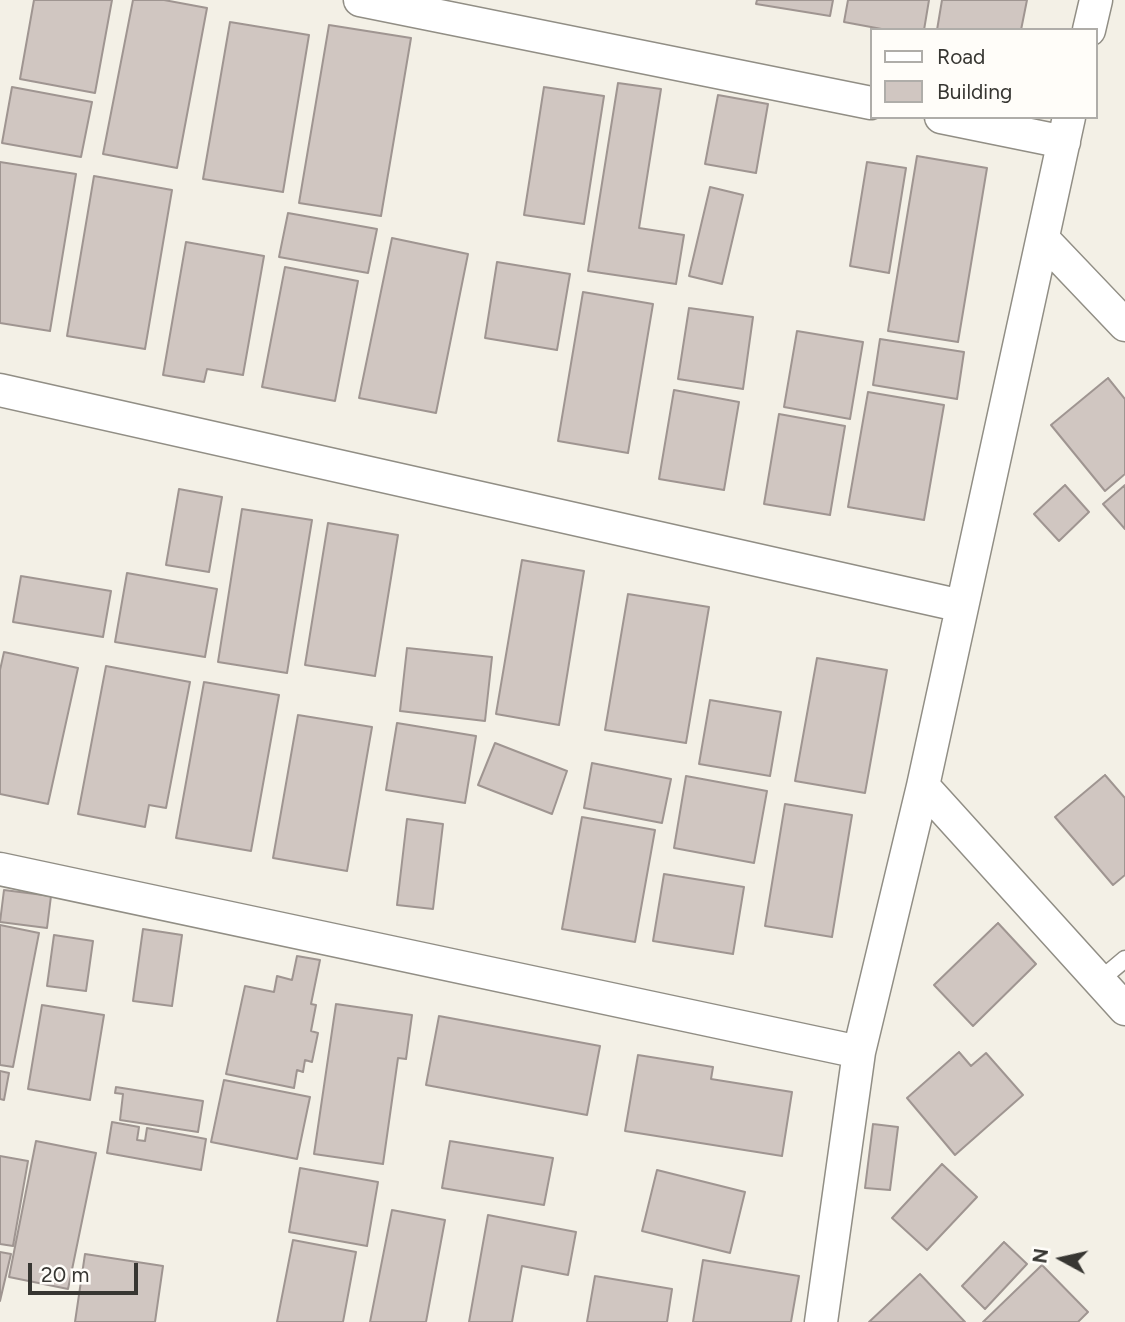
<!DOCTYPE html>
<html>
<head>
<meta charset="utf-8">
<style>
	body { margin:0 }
	#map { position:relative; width:1125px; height:1322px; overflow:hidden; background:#f3f0e6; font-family:Figtree,sans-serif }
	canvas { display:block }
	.legend { position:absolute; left:870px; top:28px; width:228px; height:91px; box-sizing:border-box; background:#fffdf9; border:2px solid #afada9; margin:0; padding:9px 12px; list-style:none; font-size:21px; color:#373632 }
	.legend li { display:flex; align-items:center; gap:14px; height:35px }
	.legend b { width:35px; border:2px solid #afada9 }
	.north { position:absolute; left:1027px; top:1224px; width:70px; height:70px; -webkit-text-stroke:5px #fffdf9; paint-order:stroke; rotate:278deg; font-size:19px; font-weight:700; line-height:28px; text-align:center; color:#373632 }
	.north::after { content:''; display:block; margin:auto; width:24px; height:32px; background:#373632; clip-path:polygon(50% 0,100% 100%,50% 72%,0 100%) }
	.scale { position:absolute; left:28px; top:1263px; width:110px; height:32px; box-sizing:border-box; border:4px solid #373632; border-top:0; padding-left:9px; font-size:21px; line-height:24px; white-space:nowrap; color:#373632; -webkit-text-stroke:5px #fffdf9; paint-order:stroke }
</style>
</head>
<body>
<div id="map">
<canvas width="1125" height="1322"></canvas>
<ul class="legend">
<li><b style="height:9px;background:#fff"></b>Road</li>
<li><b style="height:19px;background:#d0c6c1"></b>Building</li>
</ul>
<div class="north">N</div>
<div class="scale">20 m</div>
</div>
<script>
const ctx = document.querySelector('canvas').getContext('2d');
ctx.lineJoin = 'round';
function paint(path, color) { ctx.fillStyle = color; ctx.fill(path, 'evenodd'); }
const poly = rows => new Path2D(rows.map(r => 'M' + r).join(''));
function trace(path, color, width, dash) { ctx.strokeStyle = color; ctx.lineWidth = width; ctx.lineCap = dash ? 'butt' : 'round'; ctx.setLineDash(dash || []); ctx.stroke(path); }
const building = poly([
	[34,0,112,0,95,93,20,79,34,0],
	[133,0,164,0,207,8,177,168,103,154,133,0],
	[757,0,833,0,830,16,756,4,757,0],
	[848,0,929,0,924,30,887,30,844,22,848,0],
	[942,0,1027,0,1021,30,937,30,942,0],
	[230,22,309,35,283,192,203,179,230,22],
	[329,25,411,38,381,216,299,203,329,25],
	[618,83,661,89,639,228,684,235,676,284,588,271,618,83],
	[12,87,92,102,81,157,2,143,12,87],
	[544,87,604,96,584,224,524,215,544,87],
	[718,95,768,104,756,173,705,164,718,95],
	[917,156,987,168,958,342,888,331,917,156],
	[0,162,76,174,50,331,0,323,0,162],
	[867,162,906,168,889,273,850,266,867,162],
	[94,176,172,190,145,349,67,336,94,176],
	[710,187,743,195,722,284,689,276,710,187],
	[288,213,377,229,368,273,279,257,288,213],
	[392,238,468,254,436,413,359,398,392,238],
	[186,242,264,256,243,375,207,369,204,382,163,375,186,242],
	[497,262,570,274,557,350,485,338,497,262],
	[285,267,358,281,335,401,262,387,285,267],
	[583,292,653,304,628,453,558,441,583,292],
	[689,308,753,317,743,389,678,379,689,308],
	[797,331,863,342,850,419,784,407,797,331],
	[880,339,964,352,957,399,873,385,880,339],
	[1108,378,1125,399,1125,474,1105,491,1051,425,1108,378],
	[674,390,739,402,724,490,659,479,674,390],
	[868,392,944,405,924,520,848,507,868,392],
	[779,414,845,426,830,515,764,504,779,414],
	[1065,485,1089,512,1059,541,1034,514,1065,485],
	[1125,485,1125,529,1103,504,1125,485],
	[179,489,222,497,209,572,166,565,179,489],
	[242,509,312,520,287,673,218,662,242,509],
	[328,523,398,535,375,676,305,665,328,523],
	[522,560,584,571,559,725,496,714,522,560],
	[127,573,217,589,205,657,115,642,127,573],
	[21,576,111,591,103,637,13,622,21,576],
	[628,594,709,607,686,743,605,730,628,594],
	[407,648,492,657,485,721,400,711,407,648],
	[4,652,78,668,48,804,0,794,0,670,4,652],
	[817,658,887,670,865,793,795,781,817,658],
	[106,666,190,682,166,808,149,805,145,827,78,814,106,666],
	[204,682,279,695,251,851,176,838,204,682],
	[710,700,781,712,770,776,699,764,710,700],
	[298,715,372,727,347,871,273,858,298,715],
	[397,723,476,736,465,803,386,790,397,723],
	[495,743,567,771,552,814,478,785,495,743],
	[592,763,671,779,662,823,584,808,592,763],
	[1105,775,1125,798,1125,875,1113,885,1055,817,1105,775],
	[686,776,767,791,754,863,674,848,686,776],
	[785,804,852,815,832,937,765,926,785,804],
	[582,817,655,830,635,942,562,929,582,817],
	[407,819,443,824,433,909,397,905,407,819],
	[664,874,744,887,733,954,653,941,664,874],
	[4,890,51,896,47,928,0,922,4,890],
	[998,923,1036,964,973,1026,934,985,998,923],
	[0,925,39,933,13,1067,0,1065,0,925],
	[143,929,182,935,172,1006,133,1001,143,929],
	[54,935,93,941,86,991,47,986,54,935],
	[297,956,320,960,311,1004,316,1005,311,1031,318,1033,312,1062,305,1060,303,1072,297,1070,294,1088,226,1074,245,986,274,992,277,976,292,980,297,956],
	[336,1004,412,1015,406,1059,398,1058,383,1164,314,1154,336,1004],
	[42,1005,104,1015,90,1100,28,1089,42,1005],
	[439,1016,600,1046,587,1115,426,1085,439,1016],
	[959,1052,971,1066,986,1053,1023,1095,955,1155,907,1098,959,1052],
	[638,1055,713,1067,711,1079,792,1092,782,1156,625,1131,638,1055],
	[0,1071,9,1073,4,1100,0,1099,0,1071],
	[224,1080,310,1097,297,1159,211,1142,224,1080],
	[116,1087,203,1101,198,1132,120,1120,123,1094,115,1093,116,1087],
	[112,1122,139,1127,137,1140,145,1141,147,1128,206,1139,201,1170,107,1153,112,1122],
	[873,1124,898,1127,890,1190,865,1188,873,1124],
	[36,1141,96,1153,68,1289,9,1277,36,1141],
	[450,1141,553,1158,544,1205,442,1188,450,1141],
	[0,1156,28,1161,13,1246,0,1244,0,1156],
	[942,1164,977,1197,927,1250,892,1218,942,1164],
	[300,1168,378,1182,367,1246,289,1232,300,1168],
	[657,1170,745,1192,730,1253,642,1231,657,1170],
	[392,1210,445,1220,426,1322,370,1322,392,1210],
	[488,1215,576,1232,568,1275,522,1266,512,1322,469,1322,488,1215],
	[293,1240,356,1252,343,1322,277,1322,293,1240],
	[1004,1242,1027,1264,985,1309,962,1286,1004,1242],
	[0,1252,11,1254,0,1301,0,1252],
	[85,1254,163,1266,155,1322,75,1322,85,1254],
	[703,1260,799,1276,791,1322,693,1322,703,1260],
	[1042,1265,1088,1312,1078,1322,983,1322,1042,1265],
	[920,1274,965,1322,869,1322,920,1274],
	[595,1276,672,1289,667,1322,587,1322,595,1276]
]);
paint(building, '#d0c6c1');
trace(building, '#9f9591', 2);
const service = poly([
	[1100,980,1125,959]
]);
const minor = poly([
	[360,0,871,103],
	[1089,30,1096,0],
	[941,117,1064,142],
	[1044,240,1125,325],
	[0,390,962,606],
	[923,786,1125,1009],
	[0,869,859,1052],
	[821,1322,859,1052,923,786,1069,117]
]);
trace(service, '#918e85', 19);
trace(minor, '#918e85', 35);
trace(service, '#fff', 16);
trace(minor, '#fff', 32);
</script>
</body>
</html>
